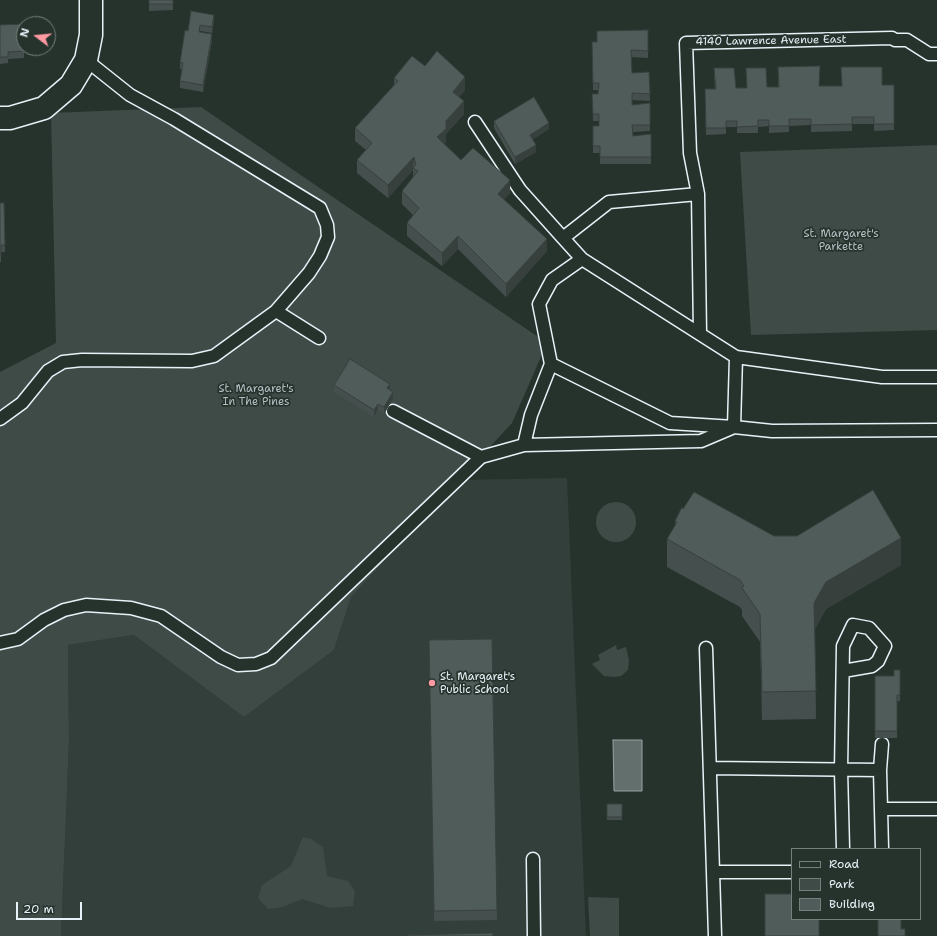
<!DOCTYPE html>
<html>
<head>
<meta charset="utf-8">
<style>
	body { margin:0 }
	#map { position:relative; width:937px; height:936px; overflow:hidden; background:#26332d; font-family:"Shantell Sans",sans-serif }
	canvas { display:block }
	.legend { position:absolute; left:791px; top:848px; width:130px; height:72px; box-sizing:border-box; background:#26332d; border:1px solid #747f7e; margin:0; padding:5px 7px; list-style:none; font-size:12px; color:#e8f1f8 }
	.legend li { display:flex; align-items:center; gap:8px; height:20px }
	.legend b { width:20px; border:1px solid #747f7e }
	.north { position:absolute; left:16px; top:16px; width:40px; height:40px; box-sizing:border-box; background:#26332d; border:1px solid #747f7e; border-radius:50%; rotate:286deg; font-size:11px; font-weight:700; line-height:16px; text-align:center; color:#e8f1f8 }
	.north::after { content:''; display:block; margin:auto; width:14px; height:18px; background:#ff9aa2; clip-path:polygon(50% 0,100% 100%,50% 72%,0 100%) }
	.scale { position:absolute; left:16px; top:902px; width:66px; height:18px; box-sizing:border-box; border:2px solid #e8f1f8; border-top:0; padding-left:5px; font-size:12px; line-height:14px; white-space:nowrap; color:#e8f1f8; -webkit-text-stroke:3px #26332d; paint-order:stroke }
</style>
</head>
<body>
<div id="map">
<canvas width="937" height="936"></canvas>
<ul class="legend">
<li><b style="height:5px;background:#26332d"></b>Road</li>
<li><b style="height:11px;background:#3e4b47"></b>Park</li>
<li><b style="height:11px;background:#505c59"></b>Building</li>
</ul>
<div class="north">N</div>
<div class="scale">20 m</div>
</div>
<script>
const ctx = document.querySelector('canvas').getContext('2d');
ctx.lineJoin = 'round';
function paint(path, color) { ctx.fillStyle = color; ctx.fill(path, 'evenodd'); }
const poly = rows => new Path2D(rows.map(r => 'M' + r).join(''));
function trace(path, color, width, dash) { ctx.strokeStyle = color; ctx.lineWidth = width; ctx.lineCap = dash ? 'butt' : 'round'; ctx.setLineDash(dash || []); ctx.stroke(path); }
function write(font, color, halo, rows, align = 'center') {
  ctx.font = font + ' "Shantell Sans",sans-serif'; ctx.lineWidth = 3.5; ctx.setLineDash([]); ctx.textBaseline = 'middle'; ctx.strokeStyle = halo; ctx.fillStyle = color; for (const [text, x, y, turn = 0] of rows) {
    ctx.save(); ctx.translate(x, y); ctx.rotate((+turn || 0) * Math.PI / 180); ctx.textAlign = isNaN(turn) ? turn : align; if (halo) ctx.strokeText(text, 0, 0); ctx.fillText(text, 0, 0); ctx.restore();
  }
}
paint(poly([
	[567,478,586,936,61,936,69,742,68,645,134,635,244,717,334,650,351,597,460,480]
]), '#333f3a');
paint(poly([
	[201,107,547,343,512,423,351,597,334,650,244,717,134,635,68,645,69,742,61,936,0,936,0,372,56,343,51,113],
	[937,145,937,330,751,335,740,152],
	'596 522a20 20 0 1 1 40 0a20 20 0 1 1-40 0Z',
	[616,645,617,650,626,647,629,660,628,670,621,676,614,677,604,676,592,664,600,660,598,655],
	[303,837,311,839,323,847,327,876,348,881,355,891,353,906,331,908,302,899,283,907,268,909,258,898,262,885,291,866],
	[588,897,619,898,619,936,590,936]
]), '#3e4b47');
const water = poly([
	[613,740,642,740,642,791,614,791,613,740]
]);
paint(water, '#636f6d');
trace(water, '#98a3a5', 1);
const lane = poly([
	[86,60,130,95,174,119,320,208,327,225,328,237,320,256,309,273,276,311,319,338],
	[475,122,520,190,563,238,609,202,698,194],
	[563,238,582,259],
	[700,334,698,194,690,153,686,43,892,38,895,40,907,40,929,54,937,54],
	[551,364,670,423,734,427,736,357],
	[393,411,481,457,524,445,701,441,734,427,772,431,937,430],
	[0,419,22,403,48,371,63,362,82,360,192,361,214,356,276,311],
	[524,445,531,415,551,364,539,304,552,280,582,259,736,357,882,377,937,377],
	[0,643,18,639,44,620,64,610,86,605,131,608,161,616,221,657,238,665,256,664,271,658,481,457],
	[706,648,715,936],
	[843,671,872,666,878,661,885,646,869,628,853,625,843,646,841,770,843,849],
	[710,768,880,770,882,849],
	[880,770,882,744],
	[881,809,937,809],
	[533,859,534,936],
	[713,872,792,872]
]);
const street = poly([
	[0,118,10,118,44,108,71,85,86,60,91,35,91,0]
]);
trace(lane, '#e8f1f8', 15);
trace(street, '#e8f1f8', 25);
trace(lane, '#26332d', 12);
trace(street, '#26332d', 22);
paint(poly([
	[149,0,186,0,173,0,173,10,149,11],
	[191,11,214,22,212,33,200,31,200,32,212,41,203,92,180,88,180,81,182,69,180,69,180,62,188,31],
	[0,25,24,51,24,58,8,59,8,63,0,64],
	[648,30,648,58,631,57,632,73,649,72,650,101,632,100,632,105,650,103,650,131,633,132,633,136,651,134,651,164,600,164,600,153,593,153,593,126,599,126,599,121,593,121,592,94,598,94,598,90,593,90,592,49,597,42],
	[425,66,465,90,459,97,464,114,446,134,446,142,444,144,461,160,510,193,504,200,547,251,506,297,458,249,442,266,407,236,407,223,413,215,402,204,402,191,413,177,413,170,388,198,357,173,357,160,366,150,355,141,355,128,394,85,394,78],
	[778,67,819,86,842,86,841,67,882,85,894,85,894,130,874,131,874,124,852,124,852,131,811,132,811,125,789,126,789,132,769,133,769,126,758,127,758,133,737,133,737,127,726,127,726,134,706,135,705,89,715,89,714,75,714,68,736,88,747,88,746,68,767,87,778,87],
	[494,121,549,129,532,140,536,152,515,164,494,128],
	[0,203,4,203,5,252,1,252,1,262,0,262],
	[334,385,390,390,393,399,384,414,378,410,374,417,334,392],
	[683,509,774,536,901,565,826,609,815,629,816,719,762,720,760,642,742,616,742,610,740,607,667,567,667,539,675,526,675,521],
	[492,639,497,920,434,921,429,640],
	[900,670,900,701,897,701,897,738,875,738,875,676,894,676],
	[607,804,622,804,622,820,607,820],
	[765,894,819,936,765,936]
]), '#454f4d');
paint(poly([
	[214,15,214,22,212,33,212,27],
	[212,34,212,41,203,92,203,85],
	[465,77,465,90,453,105,453,92],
	[464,101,464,114,446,134,446,121],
	[549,123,549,129,530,141,530,135],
	[446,129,446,142,437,150,437,137],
	[536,145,536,152,515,164,515,157],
	[414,157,413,170,388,198,388,185],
	[510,180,510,193,498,207,498,194],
	[458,236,458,249,442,266,442,253],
	[547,239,547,251,506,297,506,284],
	[390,384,390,391,387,388],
	[393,392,393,399,384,414,384,407],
	[378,404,378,410,374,417,374,410],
	[901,538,901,565,826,609,814,630,814,603,826,582]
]), '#38403e');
const building = poly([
	[149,0,173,0,173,4,149,4,149,0],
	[191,11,214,15,212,27,200,25,199,32,212,34,203,85,180,81,183,63,180,62,185,30,188,31,191,11],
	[23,24,24,51,8,52,8,57,0,57,0,25,23,24],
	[648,30,648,51,631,50,632,73,649,72,650,94,632,93,632,105,650,103,650,125,632,125,633,136,651,134,651,157,600,157,600,146,593,146,593,126,599,126,599,114,593,114,592,94,598,94,599,83,593,83,592,42,597,42,597,31,648,30],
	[437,51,465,77,453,92,464,101,446,121,446,129,437,137,461,160,473,148,510,180,498,194,547,239,506,284,458,236,442,253,407,223,419,208,402,191,418,171,413,168,416,165,414,157,388,185,357,160,372,143,355,128,398,81,394,78,412,56,425,66,437,51],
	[820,66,819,86,842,86,841,67,882,67,882,85,894,85,894,124,874,124,874,117,852,117,852,124,811,125,811,119,789,119,789,126,769,126,769,120,758,120,758,126,737,127,737,121,726,121,726,128,706,128,705,89,716,89,714,68,734,68,736,88,747,88,746,68,766,68,767,87,779,87,778,67,820,66],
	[534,97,549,123,530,135,536,145,515,157,494,121,534,97],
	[0,203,4,203,5,245,1,245,1,255,0,255,0,203],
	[350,359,390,384,387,388,393,392,384,407,378,404,374,410,334,385,350,359],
	[873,490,901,538,826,582,814,603,816,691,762,692,760,614,742,588,744,586,740,580,667,539,677,522,675,521,682,507,683,509,694,492,774,536,797,536,873,490],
	[492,639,497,910,434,911,429,640,492,639],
	[894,670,900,670,900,695,897,695,897,731,875,731,875,676,894,676,894,670],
	[607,804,622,804,622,817,607,817,607,804],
	[765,894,792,894,792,919,819,919,819,936,765,936,765,894],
	[878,919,901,919,901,929,905,929,905,936,878,936,878,919],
	[493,933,493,936,408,936,408,935,493,933]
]);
paint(building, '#505c59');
trace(building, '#38403e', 1);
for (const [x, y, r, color] of [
	[432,683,4,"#ff9aa2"]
]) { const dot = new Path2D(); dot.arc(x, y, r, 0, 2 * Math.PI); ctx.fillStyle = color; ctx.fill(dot); trace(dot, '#26332d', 1.5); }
write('11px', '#e8f1f8', '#26332d', [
	["4140 Lawrence Avenue East",771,41,-1]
]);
write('11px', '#b5bfc3', '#26332d', [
	["St. Margaret's",841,234],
	["Parkette",841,247],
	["St. Margaret's",256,389],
	["In The Pines",256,402]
]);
write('11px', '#e8f1f8', '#26332d', [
	["St. Margaret's",440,677],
	["Public School",440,690]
], 'left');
</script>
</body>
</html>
